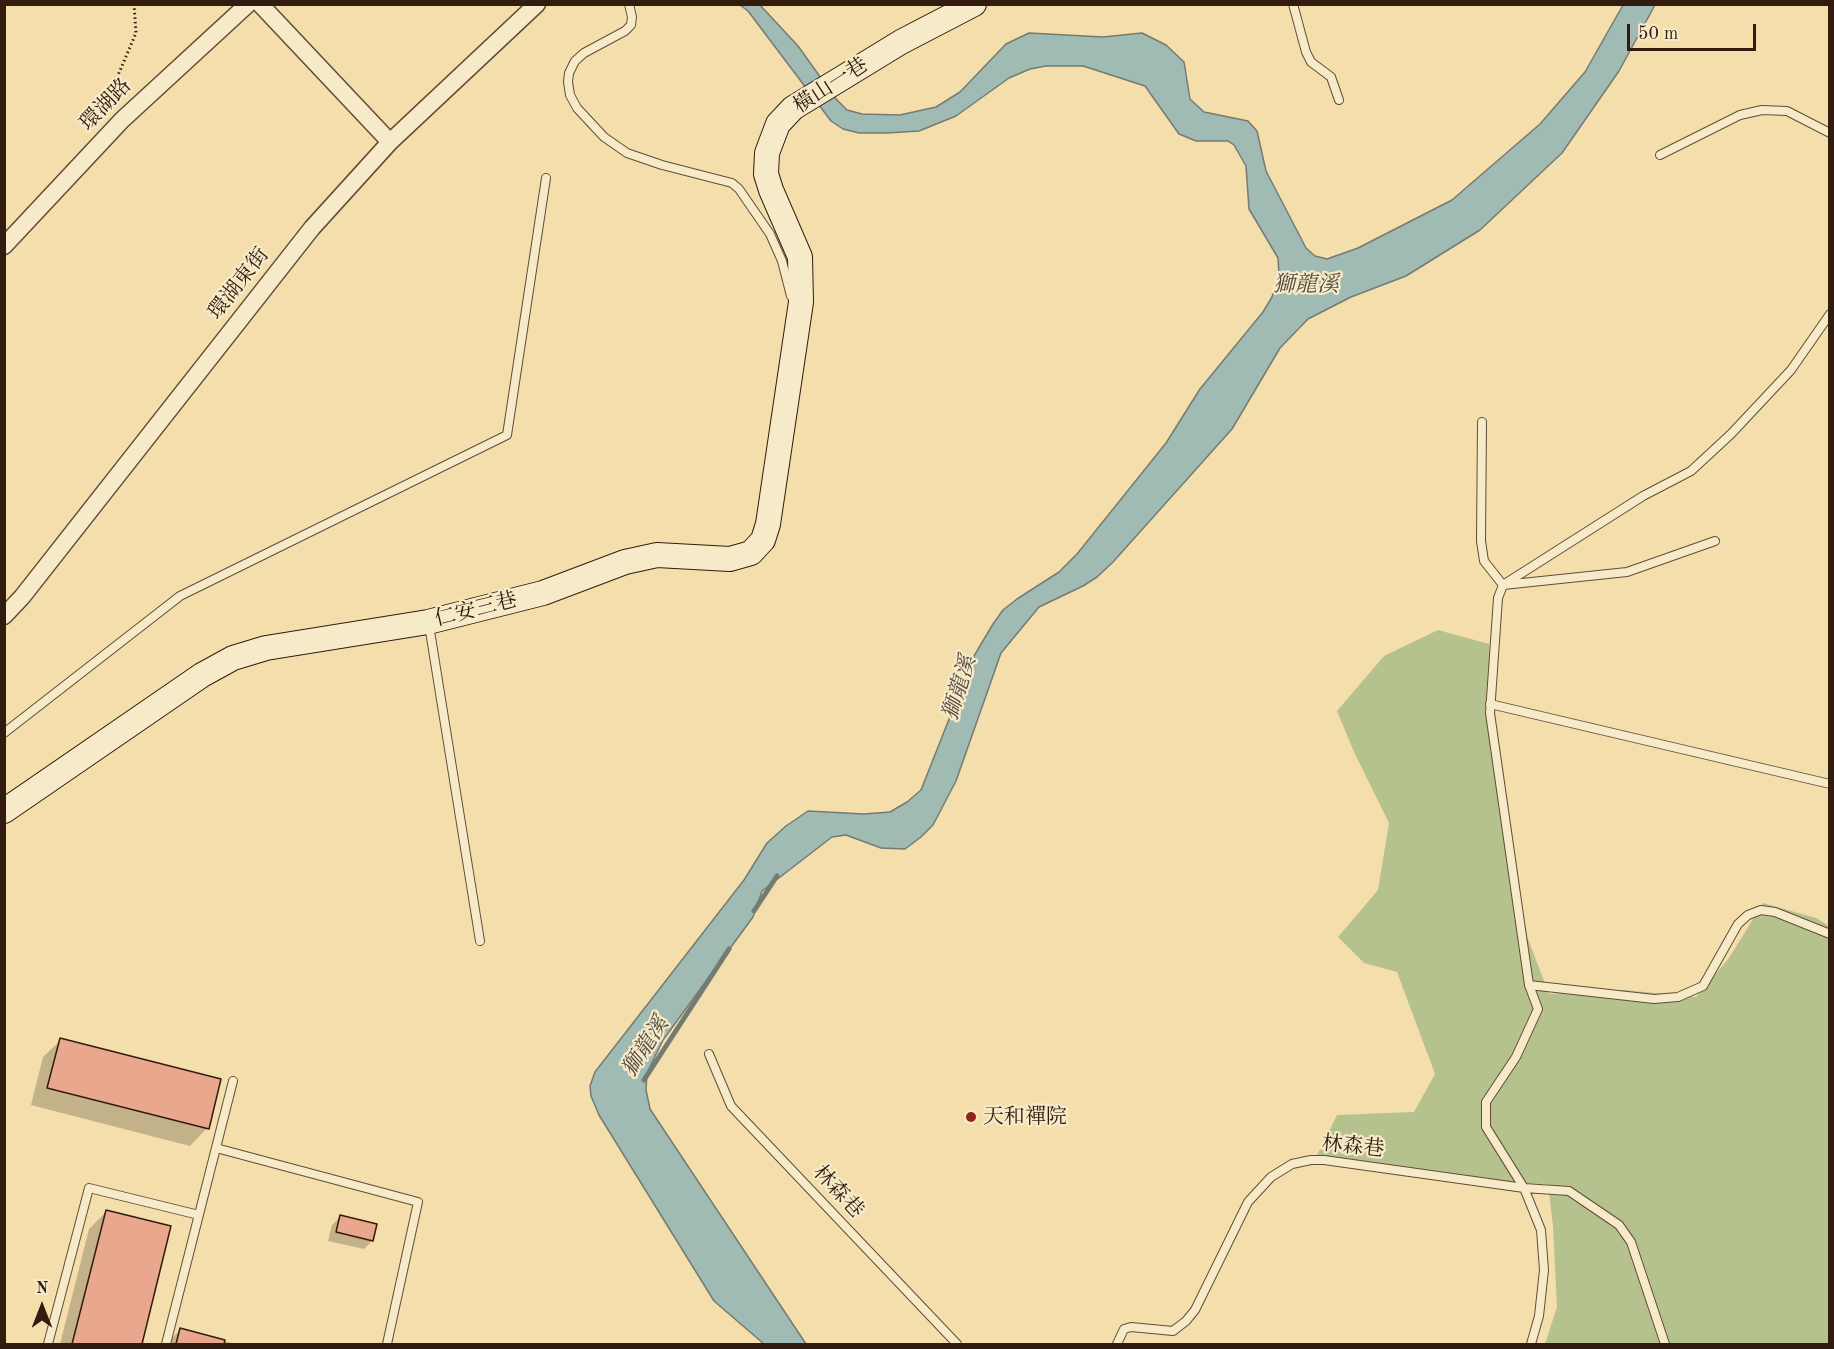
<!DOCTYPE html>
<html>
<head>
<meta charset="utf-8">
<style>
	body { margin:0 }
	#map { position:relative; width:1834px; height:1349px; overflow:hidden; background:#f3deac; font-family:"Old Standard TT",serif }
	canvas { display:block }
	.frame { position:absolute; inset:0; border:6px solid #321c0f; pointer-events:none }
	.north { position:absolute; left:12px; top:1277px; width:60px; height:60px; -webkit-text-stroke:4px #f7eac9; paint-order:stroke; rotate:0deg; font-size:16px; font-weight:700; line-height:24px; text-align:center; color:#321c0f }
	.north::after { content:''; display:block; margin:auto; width:21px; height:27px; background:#321c0f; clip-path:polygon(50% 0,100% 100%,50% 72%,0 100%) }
	.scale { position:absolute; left:1627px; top:24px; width:129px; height:27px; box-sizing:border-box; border:3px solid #321c0f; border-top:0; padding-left:8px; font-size:18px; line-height:21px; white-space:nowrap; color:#321c0f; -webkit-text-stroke:4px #f7eac9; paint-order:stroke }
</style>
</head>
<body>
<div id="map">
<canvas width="1834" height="1349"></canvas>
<div class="frame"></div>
<div class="north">N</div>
<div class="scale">50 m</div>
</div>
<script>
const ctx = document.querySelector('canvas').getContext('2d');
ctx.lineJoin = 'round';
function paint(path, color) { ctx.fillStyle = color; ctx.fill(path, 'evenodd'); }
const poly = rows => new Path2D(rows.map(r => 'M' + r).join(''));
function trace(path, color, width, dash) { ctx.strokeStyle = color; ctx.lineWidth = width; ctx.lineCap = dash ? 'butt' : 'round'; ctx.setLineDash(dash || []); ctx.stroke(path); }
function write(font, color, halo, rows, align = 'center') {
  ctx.font = font + ' "Old Standard TT","Noto Serif TC",serif'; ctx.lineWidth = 4.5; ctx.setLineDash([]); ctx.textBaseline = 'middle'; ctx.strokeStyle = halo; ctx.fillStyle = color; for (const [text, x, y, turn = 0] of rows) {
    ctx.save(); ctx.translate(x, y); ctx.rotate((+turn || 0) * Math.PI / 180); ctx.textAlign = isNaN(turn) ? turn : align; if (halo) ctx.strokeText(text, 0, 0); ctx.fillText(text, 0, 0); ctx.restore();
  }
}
paint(poly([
	[1438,630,1489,644,1496,771,1512,897,1549,994,1624,990,1696,997,1729,958,1763,903,1816,918,1829,926,1829,1344,1545,1344,1557,1307,1553,1226,1548,1184,1470,1182,1398,1175,1360,1167,1313,1163,1337,1115,1414,1112,1435,1074,1397,972,1364,963,1338,937,1378,890,1389,823,1354,752,1337,711,1384,656]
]), '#b6c28d');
const water = poly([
	[740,5,760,5,798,46,836,99,847,110,862,114,900,115,936,107,960,92,1006,44,1029,33,1103,37,1142,33,1166,45,1184,62,1190,99,1204,112,1248,121,1257,131,1266,171,1306,248,1315,256,1327,259,1358,248,1452,200,1540,124,1585,72,1623,5,1655,5,1619,71,1562,153,1480,230,1406,276,1351,297,1308,319,1280,348,1232,429,1113,562,1097,577,1083,586,1039,607,1001,653,956,781,933,825,921,837,905,849,881,848,846,835,832,837,762,891,753,917,663,1040,647,1073,646,1090,650,1109,806,1344,764,1344,714,1301,599,1115,591,1096,590,1086,595,1072,744,880,767,843,786,826,808,811,864,814,890,812,907,802,921,790,974,656,993,624,1003,610,1017,599,1059,572,1077,554,1166,443,1200,389,1263,312,1272,297,1279,275,1278,258,1249,209,1246,166,1234,145,1228,141,1196,141,1179,134,1145,86,1083,66,1046,66,1030,69,1009,78,956,116,919,131,887,133,859,133,843,129,831,121,748,11,740,5]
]);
paint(water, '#a0bab4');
trace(water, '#747b72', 1.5);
paint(poly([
	[61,1040,207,1128,190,1146,31,1105,43,1057],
	[106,1212,169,1227,140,1344,60,1344,89,1229],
	[340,1217,372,1241,364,1249,328,1241,332,1225],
	[180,1330,236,1344,166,1344]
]), '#0003');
trace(poly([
	[754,911,777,876],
	[644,1080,729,949]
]), '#747b72', 5);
const building = poly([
	[60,1038,221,1079,209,1129,47,1088,60,1038],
	[106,1210,171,1226,142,1344,72,1344,106,1210],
	[340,1215,377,1224,373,1241,336,1232,340,1215],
	[180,1328,225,1340,224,1344,176,1344,180,1328]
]);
paint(building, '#e9a78d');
trace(building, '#321c0f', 1.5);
const lane = poly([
	[629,4,632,17,631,25,625,31,584,53,575,61,569,73,568,82,570,95,577,108,604,137,627,153,662,165,732,183,739,189,770,234,782,261,791,296],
	[1293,4,1306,52,1311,62,1331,77,1339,100],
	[1660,155,1740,115,1762,110,1787,111,1830,133],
	[1482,422,1481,541,1484,561,1503,585,1627,572,1715,541],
	[429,625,480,941],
	[1490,704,1830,784],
	[4,733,180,596,507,435,546,178],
	[1529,985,1654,999,1678,997,1703,986,1738,924,1748,915,1761,910,1775,912,1830,934],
	[709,1054,731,1106,957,1344],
	[216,1148,418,1202,387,1344],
	[48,1344,89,1188,199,1215],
	[166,1344,233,1081],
	[1117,1344,1124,1329,1131,1327,1173,1331,1186,1321,1195,1310,1248,1202,1271,1177,1292,1164,1311,1160,1324,1160,1524,1188,1541,1230,1544,1270,1539,1316,1531,1344],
	[1665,1344,1631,1242,1619,1225,1569,1191,1524,1188,1486,1127,1486,1102,1516,1057,1538,1009,1529,985,1490,713,1498,598,1503,585,1643,496,1691,471,1731,434,1791,370,1830,314]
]);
const street = poly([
	[260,4,390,142],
	[4,246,122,120,248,4],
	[4,616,22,597,312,228,390,142,537,4]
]);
const secondary = poly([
	[4,811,202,675,233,658,266,648,428,622,543,593,625,562,657,555,730,559,751,553,763,540,768,524,801,302,800,257,771,190,766,174,767,153,778,124,793,108,901,42,974,4]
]);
trace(lane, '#624c36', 10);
trace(street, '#624c36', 19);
trace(secondary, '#321c0f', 26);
trace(poly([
	[119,100,116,80,136,33,134,4]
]), '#321c0f', 3, [1.5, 3]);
trace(lane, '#f7eac9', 8);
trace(street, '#f7eac9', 16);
trace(secondary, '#f7eac9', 24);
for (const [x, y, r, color] of [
	[971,1117,6,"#8f2418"]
]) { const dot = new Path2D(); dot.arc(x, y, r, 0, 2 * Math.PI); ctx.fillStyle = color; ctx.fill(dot); trace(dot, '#f7eac9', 2); }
write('21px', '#321c0f', '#f7eac9', [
	["橫山一巷",831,86,-33],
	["環湖路",106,105,-46],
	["環湖東街",239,284,-52],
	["仁安三巷",476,610,-14],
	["林森巷",1353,1147,6],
	["林森巷",838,1192,47]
]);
write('21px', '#321c0f', '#f7eac9', [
	["天和禪院",983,1117]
], 'left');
write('italic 22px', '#534b41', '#f7eac9', [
	["獅龍溪",1306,285],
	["獅龍溪",960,688,-73],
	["獅龍溪",646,1047,-57]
]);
</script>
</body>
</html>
